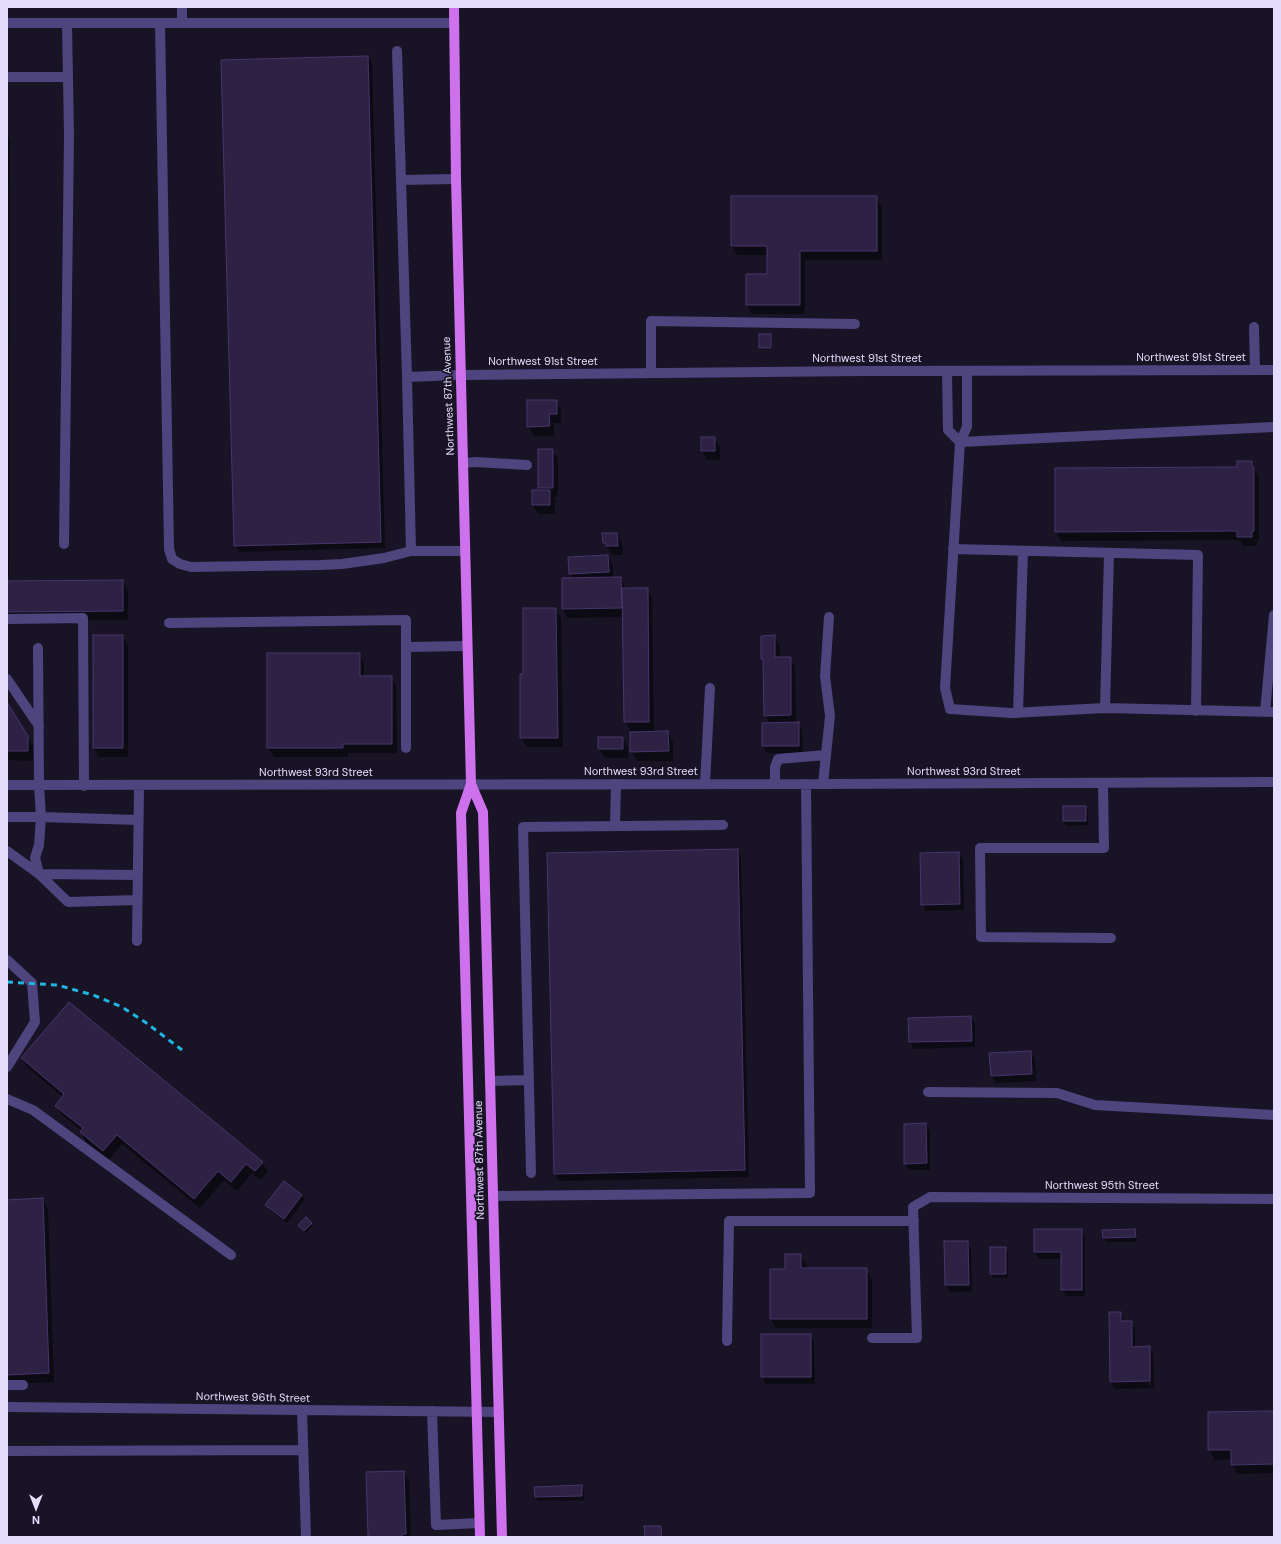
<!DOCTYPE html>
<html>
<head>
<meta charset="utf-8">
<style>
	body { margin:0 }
	#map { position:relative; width:1281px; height:1544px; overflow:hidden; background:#181325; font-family:"DM Sans",sans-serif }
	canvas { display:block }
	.frame { position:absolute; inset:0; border:8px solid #e3dcfa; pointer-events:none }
	.north { position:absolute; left:16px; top:1488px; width:40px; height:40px; -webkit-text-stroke:3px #181325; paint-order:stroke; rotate:180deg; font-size:11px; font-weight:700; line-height:16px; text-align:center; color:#e3dcfa }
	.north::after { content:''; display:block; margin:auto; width:14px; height:18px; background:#e3dcfa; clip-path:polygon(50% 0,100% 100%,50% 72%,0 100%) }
</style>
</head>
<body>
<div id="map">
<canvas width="1281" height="1544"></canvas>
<div class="frame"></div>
<div class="north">N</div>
</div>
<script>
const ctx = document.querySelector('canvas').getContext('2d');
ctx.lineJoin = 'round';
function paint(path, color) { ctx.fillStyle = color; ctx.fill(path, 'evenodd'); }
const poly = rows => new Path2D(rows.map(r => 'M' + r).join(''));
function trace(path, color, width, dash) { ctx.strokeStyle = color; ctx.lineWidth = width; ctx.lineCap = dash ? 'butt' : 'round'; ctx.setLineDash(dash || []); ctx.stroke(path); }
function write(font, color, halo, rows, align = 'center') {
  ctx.font = font + ' "DM Sans",sans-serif'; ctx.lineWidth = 3.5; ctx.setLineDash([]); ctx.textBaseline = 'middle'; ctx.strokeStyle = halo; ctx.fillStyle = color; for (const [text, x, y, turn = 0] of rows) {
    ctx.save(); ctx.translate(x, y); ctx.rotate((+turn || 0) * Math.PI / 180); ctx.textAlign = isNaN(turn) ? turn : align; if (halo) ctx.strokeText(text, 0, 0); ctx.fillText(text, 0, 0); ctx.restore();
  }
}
paint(poly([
	[368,57,372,64,385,548,239,552,235,545],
	[7,135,10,140,9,578,7,578],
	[876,197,882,207,882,260,805,260,805,314,752,314,747,305,768,275,768,255,737,255,732,246],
	[770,335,772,349,761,350,760,348],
	[556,401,561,410,561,423,554,423,554,436,534,436,528,426],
	[714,438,720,447,720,460,707,460,702,451],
	[539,450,552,450,558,459,558,497,553,497,555,500,555,514,538,514,533,505,540,491,539,488],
	[1251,462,1259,477,1259,540,1257,540,1257,546,1243,546,1240,540,1061,541,1056,532,1238,468],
	[617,534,622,543,623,555,612,555,604,543],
	[608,556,613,566,613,578,621,578,626,589,647,589,652,598,654,732,668,732,673,742,673,761,637,761,631,751,631,731,625,722,624,617,568,618,563,609,573,579,570,574],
	[122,581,128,590,128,620,7,621,7,582],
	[556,609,561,618,563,747,527,747,521,738,524,675],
	[122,636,128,645,128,757,99,757,94,748],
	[774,636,780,646,780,658,790,658,795,667,796,723,798,723,802,730,803,753,767,753,763,746,763,724,770,724,765,715,765,662,762,658],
	[359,654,364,663,364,677,391,677,396,686,397,753,348,753,348,757,274,757,268,748],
	[7,704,33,746,33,761,9,760,7,758],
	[599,738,622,738,628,747,628,758,605,758,599,749],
	[1064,807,1086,807,1088,811,1088,825,1066,826,1064,821],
	[737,850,741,856,749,1177,559,1181,555,1174],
	[959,853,963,860,964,910,926,911,922,904],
	[971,1017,975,1024,975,1047,914,1049,910,1042],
	[1031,1052,1035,1059,1036,1081,996,1083,992,1076,990,1054],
	[22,1059,262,1162,268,1172,260,1180,252,1173,237,1191,224,1180,200,1208,122,1144,109,1160,86,1142,81,1132,82,1131,62,1115,56,1106,63,1097,28,1068],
	[926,1124,930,1131,930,1170,909,1170,905,1163],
	[284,1182,302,1196,304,1200,287,1223,269,1209,267,1205],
	[43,1199,48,1209,54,1382,7,1384,7,1201],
	[306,1219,312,1226,306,1233,299,1225],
	[1081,1230,1085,1237,1085,1296,1066,1296,1062,1289,1062,1259,1039,1259,1035,1252],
	[1135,1230,1137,1235,1137,1242,1106,1242,1104,1238],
	[967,1242,971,1249,972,1291,950,1292,946,1285],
	[1006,1248,1008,1252,1008,1278,993,1278,991,1273],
	[800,1255,806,1264,806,1269,866,1269,872,1279,872,1328,776,1328,771,1319,786,1270],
	[1121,1313,1125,1322,1131,1322,1135,1329,1135,1348,1149,1347,1153,1354,1154,1388,1115,1389,1111,1382],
	[1149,1353,1151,1353,1151,1386,1149,1386],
	[762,1335,810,1335,814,1342,815,1384,766,1384,762,1377],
	[1274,1412,1274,1473,1237,1474,1232,1464,1232,1459,1215,1460,1209,1450,1209,1413],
	[403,1472,409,1481,411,1537,370,1537,369,1535],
	[581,1486,584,1491,584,1500,538,1501,535,1497,535,1488],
	[661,1527,663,1531,663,1537,646,1537]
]), '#0007');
const building = poly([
	[368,56,381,542,234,546,221,60,368,56],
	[731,196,877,196,877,251,800,251,800,305,746,305,746,274,767,274,767,246,731,246,731,196],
	[759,334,771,334,771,348,759,348,759,334],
	[527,400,557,400,557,414,549,414,550,426,527,427,527,400],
	[701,437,715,437,715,451,701,451,701,437],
	[538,449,553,449,553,488,538,488,538,449],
	[1237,461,1252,461,1252,467,1254,467,1254,531,1252,531,1252,537,1237,537,1237,531,1055,532,1055,468,1237,467,1237,461],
	[532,490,550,490,550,505,532,505,532,490],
	[602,533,617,533,618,546,606,546,606,543,603,543,602,533],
	[608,555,609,572,569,574,568,557,608,555],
	[621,577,622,608,562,609,562,578,621,577],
	[123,580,123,611,7,612,7,581,123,580],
	[622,588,648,588,649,722,624,722,622,588],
	[523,608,556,608,558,738,520,738,520,674,523,674,523,608],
	[93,635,123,635,123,748,93,748,93,635],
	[775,635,775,657,791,657,791,715,764,716,763,659,761,659,761,636,775,635],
	[267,653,360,653,360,676,392,676,392,744,343,744,343,748,267,748,267,653],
	[7,702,28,736,28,751,7,751,7,702],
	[799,722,799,746,762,746,762,723,799,722],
	[668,731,669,751,630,752,630,732,668,731],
	[598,737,623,737,623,749,598,749,598,737],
	[1063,806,1086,806,1086,821,1063,821,1063,806],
	[738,849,745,1170,554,1174,547,853,738,849],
	[959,852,960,904,921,905,920,853,959,852],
	[69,1002,263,1162,255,1171,246,1164,231,1182,218,1171,194,1199,117,1135,103,1151,80,1132,83,1128,55,1106,64,1094,21,1058,69,1002],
	[971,1016,972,1041,909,1042,908,1018,971,1016],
	[1031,1051,1032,1074,991,1076,989,1053,1031,1051],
	[926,1123,927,1163,904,1164,904,1124,926,1123],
	[284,1181,302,1195,284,1219,265,1205,284,1181],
	[43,1198,49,1373,7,1375,7,1200,43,1198],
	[306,1217,312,1223,304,1231,298,1225,306,1217],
	[1034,1229,1082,1229,1082,1290,1061,1290,1061,1252,1034,1252,1034,1229],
	[1135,1229,1136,1237,1103,1238,1102,1230,1135,1229],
	[944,1241,968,1241,969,1285,945,1285,944,1241],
	[990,1247,1006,1247,1006,1274,990,1274,990,1247],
	[785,1254,801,1254,801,1268,867,1268,867,1319,770,1319,770,1269,785,1269,785,1254],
	[1109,1312,1121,1312,1121,1321,1132,1321,1132,1347,1150,1346,1150,1381,1110,1382,1109,1312],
	[761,1334,811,1334,811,1377,761,1377,761,1334],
	[1274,1411,1274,1464,1231,1465,1231,1450,1208,1450,1208,1412,1274,1411],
	[404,1471,406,1534,402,1534,402,1537,371,1537,370,1536,368,1536,366,1472,404,1471],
	[582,1485,582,1496,535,1497,534,1487,582,1485],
	[644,1526,661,1526,662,1537,645,1537,644,1526]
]);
paint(building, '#2d2144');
trace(building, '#48366d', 1);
trace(poly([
	[182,7,182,23],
	[7,23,454,23],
	[160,23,169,549,172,559,180,564,191,567,320,565,342,564,384,558,411,551],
	[397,51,401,180,456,179],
	[7,77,68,77],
	[401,180,407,377,461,375,865,371,1274,370],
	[1254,327,1255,370],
	[947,371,948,430,960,442,1274,427],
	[967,371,967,427,960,442,945,688,950,709,1012,713,1105,708,1274,712],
	[651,373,651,321,855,324],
	[407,377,411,551,465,551],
	[463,463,476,462,527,465],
	[64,544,69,135,67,23],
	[953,549,1198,555,1196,711],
	[7,619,83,618,84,786],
	[169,623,406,620,406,748],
	[406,647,467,646],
	[38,648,39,785,41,817,39,845,35,858,39,874,138,875],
	[7,679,39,726],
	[1105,708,1109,553],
	[1265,712,1274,615],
	[1018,713,1023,551],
	[1103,783,1104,848,980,848,981,937,1111,938],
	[705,784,710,688],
	[775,784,775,767,778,759,826,755],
	[823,784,830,716,825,676,829,617],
	[7,785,823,784,1274,782],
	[7,817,41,817,138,820],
	[615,826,616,784],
	[7,851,39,874,68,902,137,900],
	[137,941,139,786],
	[7,960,32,983,35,1022,7,1067],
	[490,1081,529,1080],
	[928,1092,1057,1093,1095,1105,1274,1115],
	[7,1099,33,1110,231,1255],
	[531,1173,523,827,723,825],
	[493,1196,810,1193,806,784],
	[872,1338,917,1338,913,1207,930,1197,1274,1199],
	[727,1341,729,1221,914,1221],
	[7,1385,23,1385],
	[7,1407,499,1412],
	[302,1410,306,1537],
	[432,1411,436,1525,479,1523],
	[7,1451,303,1450]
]), '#4e447e', 10);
trace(poly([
	[454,7,456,179,471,784,461,813,480,1537],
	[471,784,483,812,502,1537]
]), '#ce71ec', 10);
trace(poly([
	[7,982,57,985,93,995,122,1007,145,1022,182,1050]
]), '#20b5e2', 3, [6, 5]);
write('11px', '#e3dcfa', '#181325', [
	["Northwest 91st Street",1191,358],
	["Northwest 91st Street",867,359],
	["Northwest 91st Street",543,362],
	["Northwest 87th Avenue",449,396,-92],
	["Northwest 93rd Street",641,772],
	["Northwest 93rd Street",964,772],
	["Northwest 93rd Street",316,773],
	["Northwest 87th Avenue",480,1160,-91],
	["Northwest 95th Street",1102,1186],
	["Northwest 96th Street",253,1398,1]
]);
</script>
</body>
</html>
